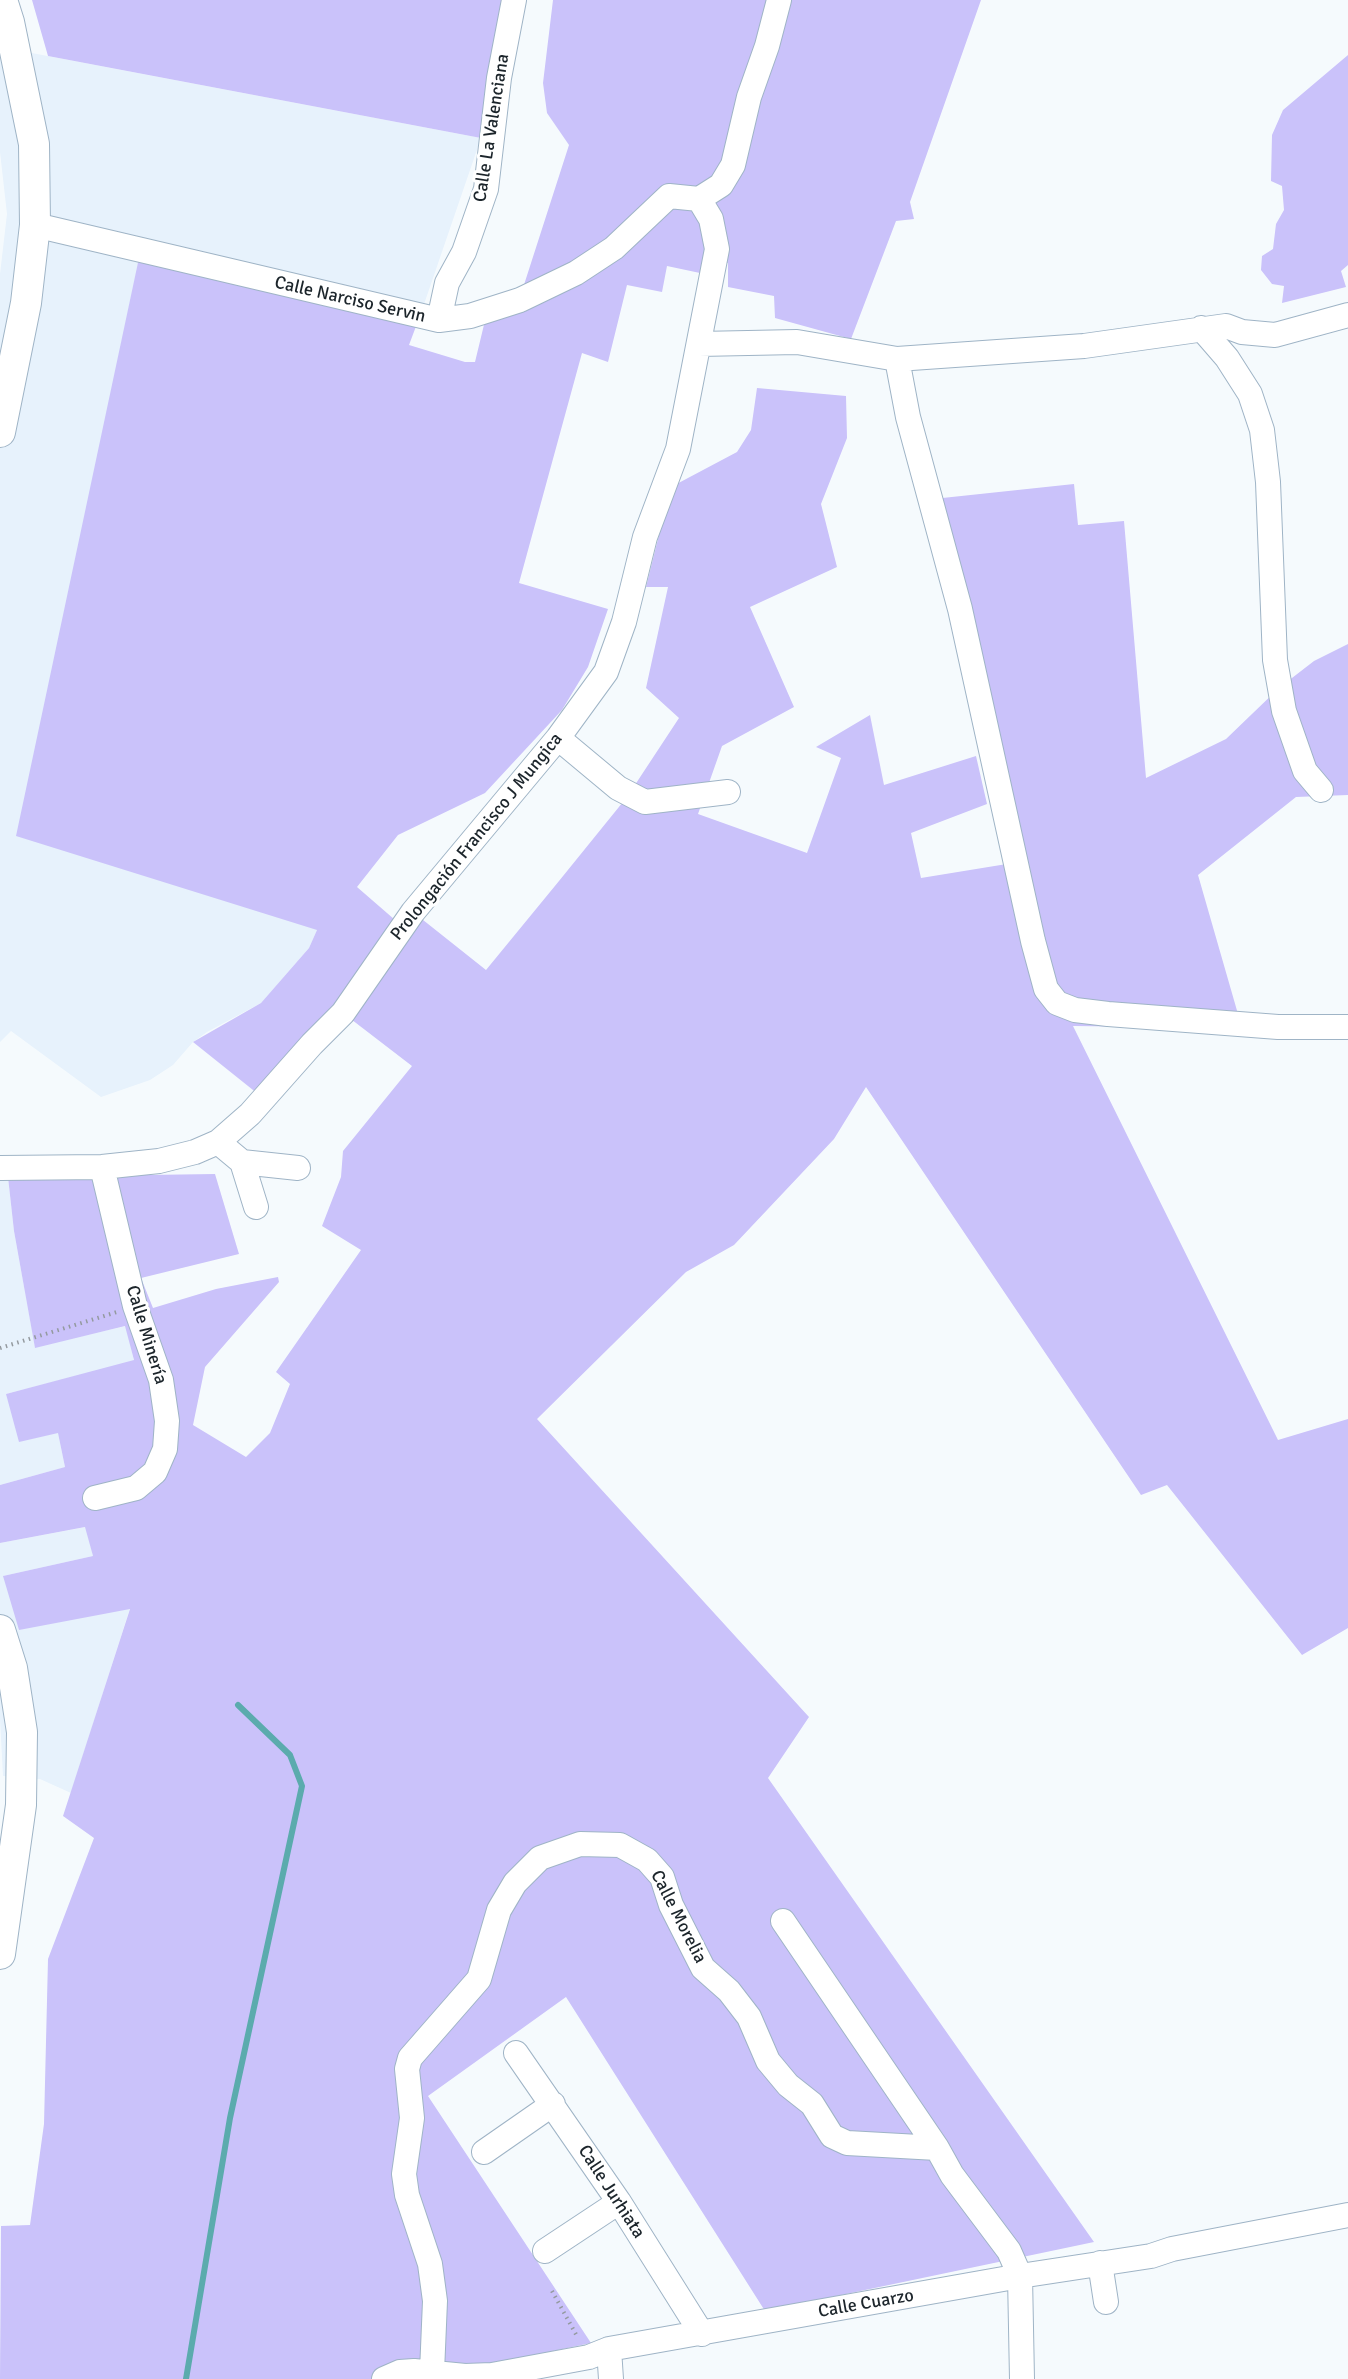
<!DOCTYPE html>
<html>
<head>
<meta charset="utf-8">
<style>
	body { margin:0 }
	canvas { display:block; background:#f5fafd }
</style>
</head>
<body>
<canvas width="1348" height="2379"></canvas>
<script>
const ctx = document.querySelector('canvas').getContext('2d');
ctx.lineJoin = 'round';
function paint(path, color) { ctx.fillStyle = color; ctx.fill(path, 'evenodd'); }
const poly = rows => new Path2D(rows.map(r => 'M' + r).join(''));
function trace(path, color, width, dash) { ctx.strokeStyle = color; ctx.lineWidth = width; ctx.lineCap = dash ? 'butt' : 'round'; ctx.setLineDash(dash || []); ctx.stroke(path); }
function write(font, color, halo, rows, align = 'center') {
  ctx.font = font + ' Signika,sans-serif'; ctx.lineWidth = 6; ctx.setLineDash([]); ctx.textBaseline = 'middle'; ctx.strokeStyle = halo; ctx.fillStyle = color; for (const [text, x, y, turn = 0] of rows) {
    ctx.save(); ctx.translate(x, y); ctx.rotate((+turn || 0) * Math.PI / 180); ctx.textAlign = isNaN(turn) ? turn : align; if (halo) ctx.strokeText(text, 0, 0); ctx.fillText(text, 0, 0); ctx.restore();
  }
}
paint(poly([
	[0,47,481,138,421,313,143,240,66,607,317,930,309,948,261,1003,207,1032,193,1042,173,1065,150,1080,101,1097,11,1031,0,1042,0,274,7,214,0,152],
	[0,1177,8,1177,14,1231,35,1347,126,1326,134,1361,6,1394,58,1432,65,1467,0,1485],
	[86,1527,93,1556,3,1576,130,1608,71,1793,40,1779,3,1776,0,1719,0,1543]
]), '#e7f2fc');
paint(poly([
	[32,0,506,0,481,138,48,56],
	[553,0,981,0,910,202,914,219,896,221,851,339,775,318,774,296,728,287,728,263,705,259,700,273,667,266,662,292,627,285,608,362,582,353,519,583,608,609,588,667,562,710,485,793,398,835,357,887,402,926,413,912,486,970,559,881,627,797,679,718,646,688,668,587,646,587,671,487,737,452,751,430,757,388,846,396,847,438,821,504,837,567,750,607,794,707,722,746,698,814,807,853,841,758,816,747,870,715,884,785,976,756,987,804,911,833,921,878,1019,862,933,499,1074,484,1078,525,1124,521,1146,778,1226,739,1279,688,1314,661,1348,644,1348,795,1296,797,1198,875,1242,1028,1073,1026,1278,1440,1348,1419,1348,1628,1302,1655,1167,1485,1141,1495,866,1087,834,1139,734,1245,686,1272,537,1419,809,1717,768,1778,1094,2242,765,2311,566,1997,428,2096,591,2343,421,2379,0,2379,1,2226,30,2225,44,2124,48,1959,94,1838,63,1816,130,1609,19,1630,3,1576,93,1556,85,1527,0,1543,0,1485,65,1467,58,1433,19,1442,6,1394,134,1360,125,1326,35,1348,14,1231,8,1177,215,1174,239,1254,141,1278,153,1308,216,1289,278,1277,279,1282,205,1367,193,1425,246,1457,270,1433,290,1384,276,1372,361,1250,322,1226,341,1177,343,1151,412,1066,343,1013,263,1098,193,1042,261,1003,309,948,317,930,16,836,143,239,421,313,409,345,465,362,475,362,489,304,522,291,569,145,547,113,543,83],
	[1348,55,1348,265,1341,271,1346,287,1282,303,1284,286,1272,284,1261,270,1262,256,1273,249,1276,224,1284,210,1282,186,1271,181,1272,135,1283,110]
]), '#cac2fa');
trace(poly([
	[186,2379,230,2118,302,1786,290,1755,238,1705]
]), '#5babad', 6);
const minor = poly([
	[699,199,721,185,733,165,749,97,767,46,779,0],
	[439,320,447,283,464,252,486,189,499,78,514,0],
	[1201,328,1227,358,1250,394,1262,430,1268,482,1275,660,1284,711,1305,771,1321,790],
	[699,344,797,342,897,359,1084,346,1226,326,1242,332,1275,335,1348,315],
	[897,359,908,417,960,609,1033,941,1046,989,1057,1003,1075,1010,1108,1014,1278,1027,1348,1027],
	[558,738,618,788,645,802,728,792],
	[218,1142,242,1162,256,1207],
	[242,1162,298,1168],
	[0,1168,102,1167,159,1161,195,1152,218,1142,250,1114,312,1044,343,1013,413,912,558,738,606,672,624,622,645,537,678,449,717,249,711,219,699,199,669,196,614,248,576,273,520,300,470,316,439,320,35,225],
	[95,1498,136,1488,155,1472,165,1449,167,1421,161,1380,135,1306,102,1167],
	[783,1921,937,2148],
	[516,2053,619,2202,702,2334],
	[484,2152,553,2104],
	[545,2251,619,2202],
	[1100,2263,1106,2302],
	[609,2349,611,2379],
	[432,2372,435,2301,430,2264,407,2195,404,2174,412,2118,407,2069,410,2058,479,1979,499,1910,515,1883,540,1858,580,1844,620,1845,647,1860,662,1877,671,1905,703,1968,729,1991,749,2017,768,2061,788,2085,812,2104,832,2136,847,2143,937,2148,952,2175,1009,2251,1020,2276,1022,2379],
	[384,2379,400,2372,414,2371,465,2376,492,2375,589,2357,609,2349,1020,2276,1151,2256,1172,2249,1348,2215]
]);
const major = poly([
	[0,432,26,303,35,225,34,144,9,22,2,0],
	[0,1630,12,1668,22,1732,21,1805,0,1954]
]);
trace(minor, '#9fb4c6', 26);
trace(major, '#9fb4c6', 32);
trace(poly([
	[0,1348,117,1312],
	[552,2291,578,2338]
]), '#949a9f', 4, [1.5, 4.5]);
trace(minor, '#fff', 24);
trace(major, '#fff', 30);
write('18px', '#1c252b', '#fff', [
	["Calle La Valenciana",492,128,-81],
	["Calle Narciso Servin",350,300,13],
	["Prolongación Francisco J Mungica",477,837,-51],
	["Calle Minería",146,1335,73],
	["Calle Morelia",678,1917,63],
	["Calle Jurhiata",611,2192,57],
	["Calle Cuarzo",866,2304,-10]
]);
</script>
</body>
</html>
